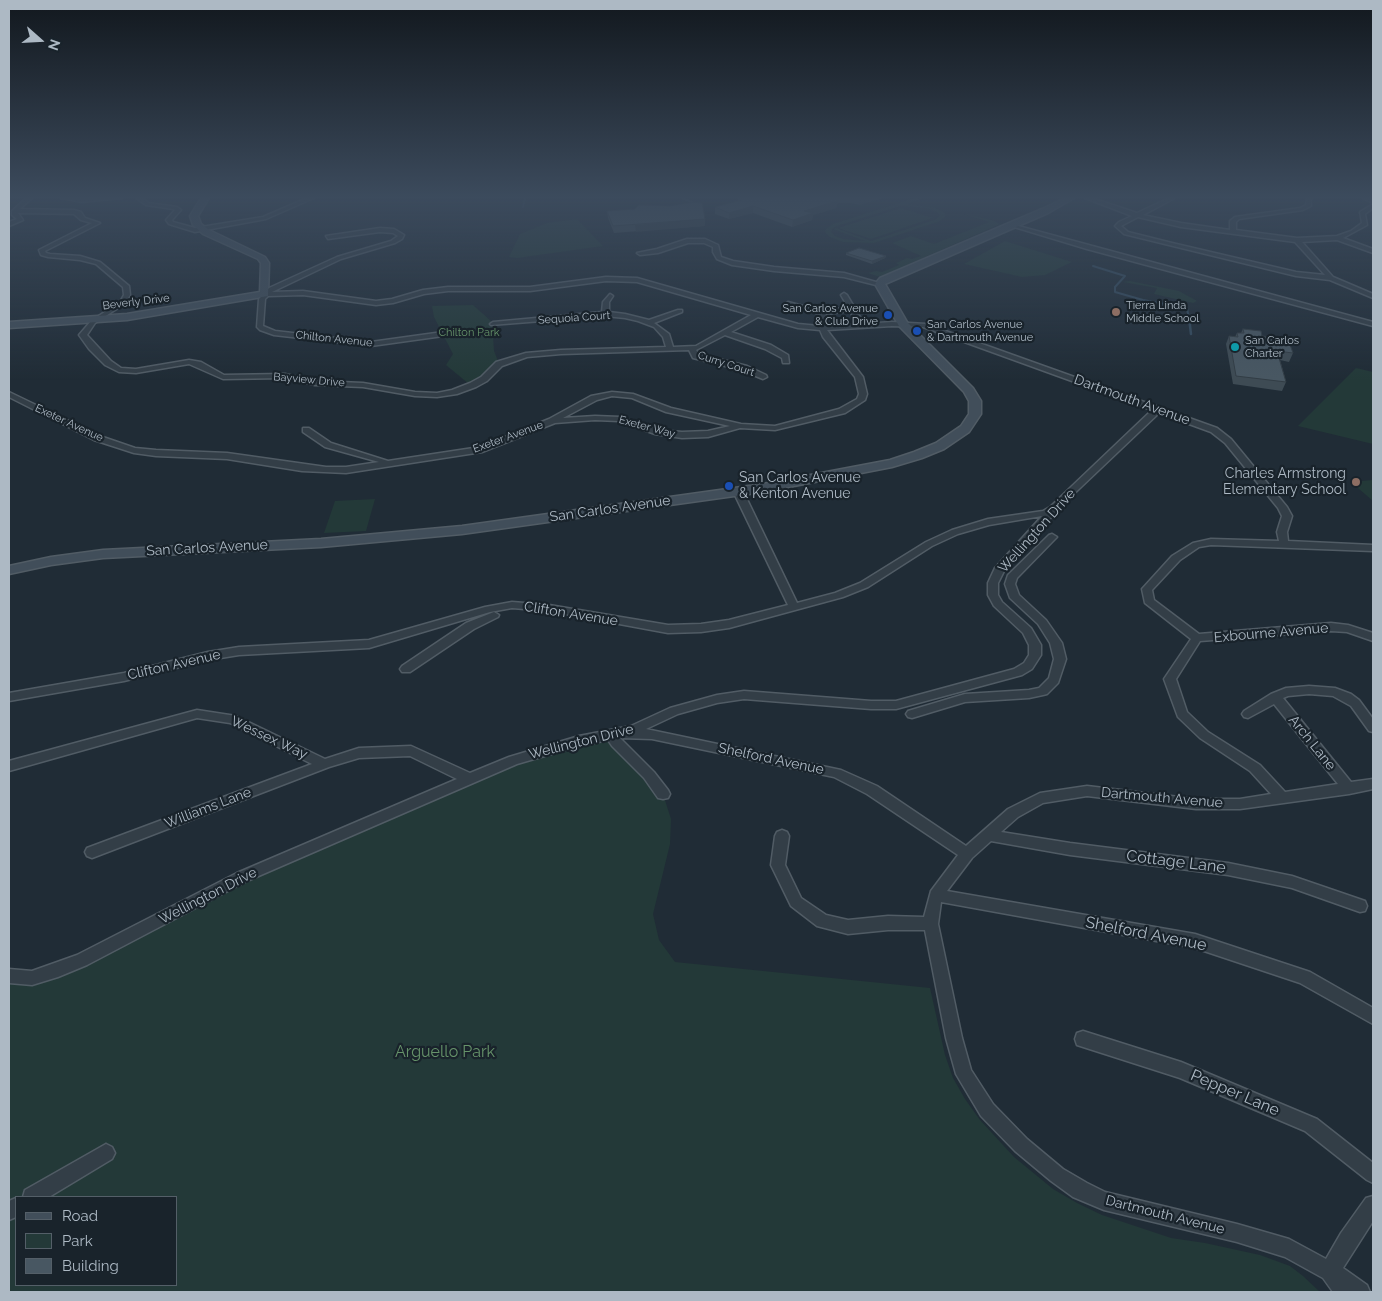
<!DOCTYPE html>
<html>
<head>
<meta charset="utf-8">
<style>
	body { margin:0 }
	#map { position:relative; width:1382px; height:1301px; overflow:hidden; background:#202c36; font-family:Raleway,sans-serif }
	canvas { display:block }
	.frame { position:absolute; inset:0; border:10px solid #adb9c4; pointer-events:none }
	.legend { position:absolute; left:15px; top:1196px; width:162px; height:90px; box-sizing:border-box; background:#19232b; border:1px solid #545f68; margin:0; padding:6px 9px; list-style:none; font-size:15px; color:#adb9c4 }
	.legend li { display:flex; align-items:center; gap:10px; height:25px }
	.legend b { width:25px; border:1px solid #545f68 }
	.north { position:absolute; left:15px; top:15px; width:50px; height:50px; -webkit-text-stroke:4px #19232b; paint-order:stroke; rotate:109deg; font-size:14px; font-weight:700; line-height:20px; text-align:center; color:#adb9c4 }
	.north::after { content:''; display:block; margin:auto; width:18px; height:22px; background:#adb9c4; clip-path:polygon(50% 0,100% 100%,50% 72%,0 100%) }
</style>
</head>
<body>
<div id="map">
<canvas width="1382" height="1301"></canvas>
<div class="frame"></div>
<ul class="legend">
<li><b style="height:6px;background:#414e5a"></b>Road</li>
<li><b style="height:14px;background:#233938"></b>Park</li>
<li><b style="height:14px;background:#485762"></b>Building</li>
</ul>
<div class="north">N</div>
</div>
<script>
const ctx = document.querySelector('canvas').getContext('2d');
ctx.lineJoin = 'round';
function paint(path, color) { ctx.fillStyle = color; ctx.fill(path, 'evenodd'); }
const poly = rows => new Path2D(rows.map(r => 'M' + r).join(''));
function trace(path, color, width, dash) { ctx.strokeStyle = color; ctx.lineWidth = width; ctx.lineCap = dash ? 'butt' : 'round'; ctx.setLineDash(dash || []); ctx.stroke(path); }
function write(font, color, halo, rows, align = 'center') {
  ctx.font = font + ' Raleway,sans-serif'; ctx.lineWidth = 4.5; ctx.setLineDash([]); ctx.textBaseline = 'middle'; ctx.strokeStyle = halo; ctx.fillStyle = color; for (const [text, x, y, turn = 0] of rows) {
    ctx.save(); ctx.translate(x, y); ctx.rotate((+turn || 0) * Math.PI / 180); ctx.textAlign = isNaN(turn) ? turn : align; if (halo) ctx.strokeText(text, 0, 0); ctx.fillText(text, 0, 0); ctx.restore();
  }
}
paint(poly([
	[914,198,923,198,908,204,936,208,945,213,945,217,940,221,874,243,843,242,830,237,825,232,826,229,833,224],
	[901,206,927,208,937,212,940,216,934,220,871,241,836,228,833,229,865,241,843,239,835,236,831,232,832,229,837,226],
	[901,208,933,218,871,239,838,228],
	[964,214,992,220,1000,224,880,277,868,273,876,271,882,272,899,265,896,263,907,258,912,259,921,256,892,243,911,236,934,244,989,222],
	[577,219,603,246,517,258,509,257,520,234,547,223],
	[1005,241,1072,262,1045,275,1022,277,964,264],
	[1130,281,1179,291,1197,301,1193,303,1154,294,1157,288,1123,282],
	[473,305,492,322,494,351,498,361,481,377,469,384,446,365,453,354,434,317,432,306],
	[1356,368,1373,372,1373,444,1298,426],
	[1372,480,1373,501,1351,482],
	[375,499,366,531,324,533,335,501],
	[612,733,663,794,671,819,670,844,653,914,659,940,675,962,930,988,945,1055,953,1078,965,1099,980,1120,1014,1157,1053,1189,1077,1203,1102,1215,1171,1238,1205,1243,1260,1255,1290,1266,1303,1276,1320,1292,9,1292,9,974,53,972,153,923,468,778],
	[16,1197,176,1197,176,1285,16,1285]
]), '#233938');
trace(poly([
	[682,198,692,202],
	[523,207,525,198],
	[1093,266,1125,276,1115,287,1115,292,1143,300,1187,308,1189,319]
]), '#344b5e', 2);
trace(poly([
	[1189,318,1191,334]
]), '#344b5e', 2.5);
const street = poly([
	[26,198,32,198,20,209,74,210,81,212,85,218,100,223,45,251,46,253,50,254,80,256,100,262,129,286,130,295,124,304,95,323,87,335,111,361,121,368,136,369,189,360,201,362,224,375,285,374,315,381,363,383,415,392,437,393,452,390,470,383,481,377,496,362,526,353,561,350,666,347,663,337,654,327,638,321,625,318,605,316,491,325,490,324,493,322,602,312,603,302,610,294,613,296,609,302,609,312,625,314,649,320,678,310,682,310,682,312,654,323,669,334,673,347,696,346,751,315,637,282,606,281,530,291,448,291,424,294,393,303,376,305,303,295,268,296,265,299,263,326,275,331,371,342,443,332,447,334,443,336,371,346,274,335,260,330,257,327,259,299,269,288,337,257,391,241,398,236,393,233,380,232,328,239,326,236,380,228,394,229,404,235,402,239,395,243,341,259,272,292,303,291,376,301,392,299,423,290,448,287,530,287,606,277,637,278,798,324,819,326,820,314,785,304,788,302,822,311,848,307,841,295,844,293,847,295,864,324,892,322,926,324,1217,428,1231,439,1287,507,1292,516,1287,532,1288,541,1373,545,1373,551,1211,545,1199,547,1180,560,1152,590,1154,600,1199,634,1331,623,1348,625,1373,633,1373,641,1347,632,1331,631,1200,641,1176,679,1187,712,1208,732,1260,765,1285,792,1338,784,1274,704,1248,718,1244,717,1242,714,1244,711,1271,694,1286,688,1309,686,1335,688,1351,694,1359,700,1373,719,1373,732,1369,731,1351,706,1333,696,1309,694,1288,696,1283,698,1351,782,1373,779,1373,789,1349,794,1240,809,1196,809,1087,796,1043,803,1018,817,1001,832,1070,843,1228,863,1292,876,1365,901,1367,906,1365,911,1360,912,1292,888,1228,875,1070,855,991,841,972,858,947,891,1195,934,1310,972,1373,1008,1373,1024,1300,983,1195,948,941,902,938,924,962,1038,971,1070,993,1104,1027,1139,1063,1169,1087,1183,1105,1192,1237,1224,1289,1239,1326,1259,1341,1233,1366,1198,1373,1196,1373,1221,1343,1268,1367,1285,1370,1292,1333,1292,1323,1278,1285,1257,1237,1242,1104,1210,1073,1197,1051,1181,1015,1151,981,1116,956,1074,946,1038,925,930,888,930,848,934,817,926,791,906,771,865,775,836,777,832,782,830,787,832,789,836,785,865,801,898,826,915,848,920,888,916,924,917,931,891,958,855,867,794,834,777,652,739,620,738,654,772,668,790,670,794,668,798,663,799,658,798,644,778,612,746,608,740,579,746,517,764,247,881,87,965,58,977,32,985,9,983,9,969,32,971,77,955,237,873,457,779,410,756,359,758,329,767,92,858,87,856,85,852,87,848,312,764,230,723,197,718,9,771,9,761,197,710,236,716,325,759,359,748,411,746,470,773,509,757,579,736,631,726,670,708,717,695,744,691,871,701,896,701,1014,669,1024,663,1029,655,1029,645,1023,633,994,606,988,595,988,583,995,568,1042,516,989,525,958,534,932,546,868,587,843,597,729,628,701,632,668,633,549,611,512,608,490,612,369,648,239,655,208,660,124,681,9,701,9,693,124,673,208,652,239,647,369,640,485,607,512,602,549,605,668,625,701,624,729,620,788,605,733,491,735,489,738,488,743,491,797,603,835,593,860,583,926,542,952,530,988,519,1043,511,1050,507,1152,410,923,327,892,326,827,330,863,377,867,394,865,400,845,413,775,430,740,428,708,437,682,438,655,434,619,421,595,420,555,423,482,452,346,473,302,471,227,459,156,456,134,453,94,440,9,397,9,392,100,436,135,448,156,450,227,453,326,467,346,467,379,462,325,447,303,432,303,428,309,428,331,443,388,461,480,447,549,419,591,396,612,392,633,394,671,408,741,424,775,426,839,409,857,399,859,394,855,377,823,337,820,330,798,328,758,317,731,332,771,345,788,355,789,363,783,363,782,358,765,349,725,335,696,350,699,354,747,366,766,375,767,377,763,379,741,370,693,358,689,350,561,354,527,357,502,366,487,381,476,387,457,394,437,397,415,396,363,387,315,385,285,378,223,379,189,364,136,373,119,372,105,365,89,349,79,335,91,321,120,302,124,295,123,287,96,264,80,260,48,257,41,255,39,250,92,223,81,220,74,214,18,213,23,220,9,226,9,222,17,219,12,215,12,211,26,198],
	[850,311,857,324,826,326,826,314,850,311],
	[612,396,632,398,666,412,730,426,708,431,682,432,659,430,620,417,595,416,563,418,597,400,612,396],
	[1159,413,1211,432,1225,443,1278,508,1282,516,1277,532,1279,541,1211,539,1193,543,1172,556,1142,589,1145,603,1191,639,1164,679,1178,717,1200,738,1250,771,1271,794,1240,799,1196,799,1087,786,1040,793,1008,809,966,846,877,786,841,770,646,729,678,714,717,703,744,699,871,709,896,709,1022,675,1032,669,1041,655,1041,645,1031,628,1002,602,998,595,998,583,1004,571,1060,507,1159,413],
	[61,198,122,198,82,202,61,198],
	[136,198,141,198,149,203,177,207,181,210,172,220,173,222,195,228,263,217,307,198,314,198,266,219,195,232,169,224,166,220,175,210,173,209,146,205,136,198],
	[1085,198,1092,198,1137,213,1169,198,1175,198,1143,215,1181,223,1230,230,1230,221,1235,217,1300,208,1306,205,1307,198,1311,198,1311,206,1303,210,1239,219,1236,222,1236,230,1297,238,1337,236,1351,231,1362,223,1360,212,1373,204,1373,208,1365,214,1367,225,1343,238,1373,249,1373,253,1337,240,1302,242,1333,277,1373,294,1373,298,1330,280,1296,276,1124,234,1115,226,1119,222,1132,216,1085,198],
	[1138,217,1181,227,1295,242,1325,275,1296,272,1172,243,1128,232,1121,226,1138,217],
	[1363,198,1373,199,1373,203,1364,199,1363,198],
	[1011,224,1373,322,1373,326,1087,249,1011,226,1011,224],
	[687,239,705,239,718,245,721,257,733,261,774,267,844,273,883,284,880,286,844,277,774,271,732,265,717,259,713,252,713,247,704,243,688,243,658,253,640,255,637,253,657,249,687,239],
	[1052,534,1057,537,1055,539,1017,578,1015,584,1019,595,1046,620,1062,643,1066,659,1058,683,1047,694,1043,695,1029,698,965,702,912,718,908,717,906,714,908,711,965,694,1029,690,1039,688,1049,678,1054,659,1050,643,1038,624,1010,598,1005,584,1008,575,1049,535,1052,534],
	[494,612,499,615,498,617,474,629,410,672,402,672,400,669,402,666,466,623,494,612],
	[1083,1031,1181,1062,1317,1119,1373,1163,1373,1183,1367,1180,1305,1131,1180,1078,1077,1045,1075,1039,1077,1033,1083,1031],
	[106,1144,112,1147,115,1153,112,1159,49,1197,23,1197,25,1190,106,1144],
	[16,1198,16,1217,9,1220,9,1201,16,1198]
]);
const secondary = poly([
	[201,198,209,198,198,216,201,224,209,230,265,257,269,263,268,296,127,320,9,328,9,322,127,314,260,292,261,263,258,259,203,234,193,225,190,216,201,198],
	[1065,198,1074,198,1048,213,885,284,907,322,973,388,981,401,981,414,969,432,944,449,922,458,892,467,763,492,462,534,321,547,103,558,51,565,9,574,9,566,51,557,103,550,321,539,462,526,763,484,890,460,914,452,936,443,961,426,969,414,969,401,964,392,899,326,875,284,880,278,1042,209,1065,198]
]);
trace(street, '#515c65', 3);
trace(secondary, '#515c65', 3);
paint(street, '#333e47');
paint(secondary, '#414e5a');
paint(poly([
	[738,198,883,198,859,205,851,203,838,203,836,208,813,215,812,220,792,227,753,213,729,219,715,214,715,207,738,201],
	[607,211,705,226,614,233,608,218],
	[846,253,886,256,885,258,872,264,846,255],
	[1243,329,1262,336,1293,353,1289,362,1280,360,1286,382,1282,391,1233,384,1226,344,1229,336,1235,337,1237,333,1241,333]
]), '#3e4b54');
paint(poly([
	[839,198,838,203,836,208,813,215,812,220,792,227,793,220,804,211],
	[862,198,883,198,859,205,860,199],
	[753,206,753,213,729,219,729,213],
	[705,219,705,226,636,232,635,225],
	[886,256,885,258,872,264,872,261]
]), '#323d45');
const building = poly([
	[743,198,838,198,837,201,804,211,813,213,793,220,753,206,729,213,715,207,746,199,743,198],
	[695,202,702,203,705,219,613,226,607,211,635,209,639,205,670,206,695,202],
	[859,248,886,256,872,261,846,253,859,248],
	[1243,329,1261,331,1262,336,1288,339,1293,353,1277,351,1286,382,1236,376,1229,336,1238,337,1237,333,1244,333,1243,329]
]);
paint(building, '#485762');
trace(building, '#323d45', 1);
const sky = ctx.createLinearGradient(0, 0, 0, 380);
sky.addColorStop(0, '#12181e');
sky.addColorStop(0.52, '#3c4b5d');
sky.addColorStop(1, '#3c4b5d00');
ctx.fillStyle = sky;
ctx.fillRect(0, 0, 1382, 380);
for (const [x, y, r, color] of [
	[1116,312,5,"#8d6e63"],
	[888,315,5,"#1a4fb4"],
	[917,331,5,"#1a4fb4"],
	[1235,347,5,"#0f9aa8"],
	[1356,482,5,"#8d6e63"],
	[729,486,5,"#1a4fb4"]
]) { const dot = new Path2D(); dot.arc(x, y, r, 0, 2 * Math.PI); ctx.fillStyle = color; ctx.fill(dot); trace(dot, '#19232b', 2); }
write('11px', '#adb9c4', '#19232b', [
	["Beverly Drive",136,302,-7],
	["Sequoia Court",574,318,-4],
	["Chilton Avenue",334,339,6],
	["Curry Court",726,364,18],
	["Bayview Drive",309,380,5],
	["Exeter Avenue",69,423,25],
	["Exeter Way",647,427,15],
	["Exeter Avenue",508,437,-20]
]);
write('11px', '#adb9c4', '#19232b', [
	["Tierra Linda",1126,306],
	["Middle School",1126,319],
	["San Carlos Avenue",878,309,"right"],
	["& Club Drive",878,322,"right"],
	["San Carlos Avenue",927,325],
	["& Dartmouth Avenue",927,338],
	["San Carlos",1245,341],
	["Charter",1245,354]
], 'left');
write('11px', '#66936a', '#19232b', [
	["Chilton Park",469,333]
]);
write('14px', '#adb9c4', '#19232b', [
	["Dartmouth Avenue",1132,400,20],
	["San Carlos Avenue",610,509,-8],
	["Wellington Drive",1037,531,-48],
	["San Carlos Avenue",207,548,-3],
	["Clifton Avenue",571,614,9],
	["Exbourne Avenue",1271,633,-5],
	["Clifton Avenue",174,665,-13],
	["Wessex Way",269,738,25],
	["Wellington Drive",581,742,-14],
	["Arch Lane",1312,743,51],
	["Shelford Avenue",771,759,12],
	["Dartmouth Avenue",1162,798,5],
	["Williams Lane",208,808,-21],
	["Wellington Drive",208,896,-27],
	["Dartmouth Avenue",1165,1215,14]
]);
write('14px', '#adb9c4', '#19232b', [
	["Charles Armstrong",1346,474],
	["Elementary School",1346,490],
	["San Carlos Avenue",739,478,"left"],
	["& Kenton Avenue",739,494,"left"]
], 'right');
write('16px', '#adb9c4', '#19232b', [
	["Cottage Lane",1176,862,7],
	["Shelford Avenue",1146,934,11],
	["Pepper Lane",1235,1093,23]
]);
write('16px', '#66936a', '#19232b', [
	["Arguello Park",445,1052]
]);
</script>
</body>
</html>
